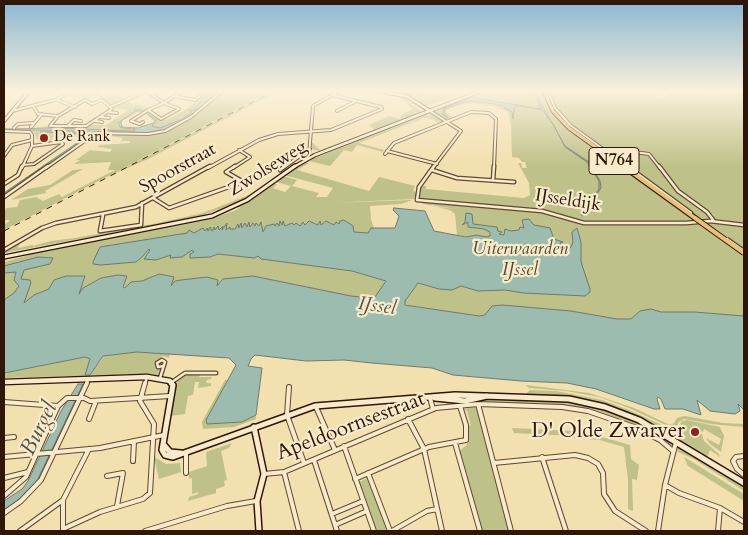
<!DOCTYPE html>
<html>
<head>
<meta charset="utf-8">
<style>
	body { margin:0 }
	#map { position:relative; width:748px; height:535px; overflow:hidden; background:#f3e0af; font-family:Cardo,serif }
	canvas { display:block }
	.frame { position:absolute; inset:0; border:5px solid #301608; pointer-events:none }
</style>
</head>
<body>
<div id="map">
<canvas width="748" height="535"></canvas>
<div class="frame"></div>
</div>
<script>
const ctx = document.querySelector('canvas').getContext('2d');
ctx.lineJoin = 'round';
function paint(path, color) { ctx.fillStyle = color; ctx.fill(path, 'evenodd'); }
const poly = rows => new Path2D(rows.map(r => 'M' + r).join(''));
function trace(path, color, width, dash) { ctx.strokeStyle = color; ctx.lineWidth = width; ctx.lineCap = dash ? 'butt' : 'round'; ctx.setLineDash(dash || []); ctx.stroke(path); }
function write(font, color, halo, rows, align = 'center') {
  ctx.font = font + ' Cardo,serif'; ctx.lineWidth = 4.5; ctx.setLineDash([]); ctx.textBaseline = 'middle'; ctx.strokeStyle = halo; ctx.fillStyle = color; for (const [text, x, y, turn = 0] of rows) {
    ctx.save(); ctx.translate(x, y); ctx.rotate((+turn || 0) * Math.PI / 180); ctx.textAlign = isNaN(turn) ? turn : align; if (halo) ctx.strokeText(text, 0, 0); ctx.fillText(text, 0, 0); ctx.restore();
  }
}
paint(poly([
	[90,91,94,91,97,95,95,91,97,91,104,97,116,93,125,99,110,106,102,100,98,100,102,99,96,95,86,99,80,96,80,98,74,98,75,95,67,95,71,93,78,95,80,92,86,93],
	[206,91,217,91,204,98,195,110,183,119,160,128,152,126,157,120,145,113,148,112,166,120,185,110,195,102,194,101],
	[221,91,272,91,4,230,4,225,9,221,9,220,4,220,4,213,6,208,17,207,20,200,36,197,43,201,59,194,62,197,115,170,108,170,111,162,74,164,80,160,76,160,90,150,110,152,112,149,97,147,100,145,130,143,130,141,121,141,123,138,109,136,111,134,99,132,152,133,178,124],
	[275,91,279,91,150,158,105,178],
	[379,91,441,94,445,91,471,91,425,106,410,97],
	[483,91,534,91,539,105,554,125,565,147,587,162,599,181,599,189,587,205,583,216,601,188,600,181,589,162,565,146,555,125,541,106,535,91,542,91,550,109,568,128,697,222,584,222,545,211,421,199,419,197,421,186,426,186,426,189,524,198,530,195,529,183,518,163,521,163,522,168,527,168,525,162,522,162,519,158,512,157,511,125,508,112,495,106,473,103,462,104,446,110,446,113,454,118,450,119,446,119,434,112,435,110],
	[475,97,515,104,513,118,512,112,505,108,484,102,466,102,446,108],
	[549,91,661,91,656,97,664,99,670,91,693,91,707,95,741,99,714,95,711,91,744,91,744,224,715,221,713,215,681,193,650,152,608,152,564,119,553,104],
	[403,97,422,112,319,151,311,149,312,142,320,150,369,132,374,129,369,125,389,116,401,119,400,116,412,109,407,104,408,102,400,99],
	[126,100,135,107,135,103,142,105,149,109,144,107,147,110,144,112,134,110,135,111,118,123,121,128,135,130,134,131,27,129,48,126,106,125,128,110,111,108],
	[428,113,436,115,435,116,442,120,442,123,439,124,432,119,424,118,359,143,384,150,383,152,357,145,352,152,344,150,330,166,309,161,321,153,390,126,425,114,431,116],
	[4,130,23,130,93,132,82,139,71,135,55,135,50,142,44,143,48,135,41,135,37,140,34,133,29,131],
	[609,153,648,153,677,191,707,212,711,220,704,221,696,216],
	[304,162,309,163,297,170,369,191,379,177,415,186,413,190,417,193,414,199,330,203,412,200,401,204,370,206,371,219,374,228,371,228,369,233,468,237,457,235,455,214,450,210,437,207,456,209,423,204,421,201,542,212,583,223,689,225,699,223,744,255,744,326,481,319,373,298,218,286,126,287,4,306,4,262,40,252,208,220,236,210,241,207,236,208,271,184,277,184,273,188,285,192,291,186,276,182,283,176,297,180,292,186,319,193,316,197,327,197,333,188,284,175],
	[83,169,45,191,46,193,11,200,28,189,50,185,73,170],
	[262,186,250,196,237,203,197,217,4,253,7,250,20,242,18,248,33,245,33,246,51,241,75,238,97,234,98,232,153,224,203,213,249,195],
	[705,222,744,226,744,249,722,233],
	[137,352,170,353,169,358,163,356,155,361,156,367,161,368,159,376,151,374,4,378,4,373,85,357,90,359,88,367,90,375,104,356],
	[186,374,200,374,199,377,212,377,211,379,207,380,206,383,211,383,211,386,198,388,199,382,195,382,193,395,188,396,185,414,170,416,177,381],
	[225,380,228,380,206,420,242,422,256,415,256,419,234,427,203,429,202,422],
	[526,385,589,393,634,408,670,425,674,423,677,418,685,416,723,423,744,424,744,427,711,424,684,419,679,422,675,428,672,428,629,408,599,397,566,391,529,388],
	[530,390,556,391,602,400,629,410,671,429,676,429,682,421,687,420,720,427,724,436,721,452,710,444,706,438,719,445,721,439,704,429,703,432,695,429,691,430,695,435,702,434,704,441,719,454,720,457,710,450,707,458,652,425,608,406,571,397,526,394],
	[487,399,559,399,605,409,647,426,671,442,672,446,632,424,591,410,557,404,474,402,474,400],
	[476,407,478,409,509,531,481,531,459,451,467,445,468,425,471,426,467,411,463,409],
	[512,428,574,431,577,433,595,435,630,445,631,459,639,465,637,480,632,479,633,511,628,509,628,480,624,447,600,440,574,438,573,436,514,433],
	[232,443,229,448,221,451,227,480,224,481,225,486,216,489,216,493,188,501,189,497,198,494,198,492,192,494,192,478,189,479,189,472,207,466,206,452],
	[680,447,744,485,744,491,694,459,678,452,677,448],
	[154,457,166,464,180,463,181,472,159,479],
	[684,457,744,494,744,501,688,466],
	[368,478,387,529,383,531,377,531,359,482]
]), '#bec188');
const water = poly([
	[217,91,221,91,187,118,163,131,149,133,96,132,4,195,4,193,90,134,40,132,93,132,4,129,52,128,134,131,135,129,121,128,118,123,135,111,134,109,141,110,143,111,137,111,121,121,122,127,138,128,153,123,155,121,146,113,157,120,152,126,160,128,183,119,192,112,189,110,194,110,204,98,217,91],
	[534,91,565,146,589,162,600,181,601,188,583,216,581,215,583,210,599,189,599,181,587,162,565,147,554,125,542,110,515,105,513,119,512,112,502,106,484,102,469,101,445,109,444,113,448,118,442,114,444,108,476,96,476,98,541,109,534,91],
	[394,208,425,211,434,231,466,237,477,235,486,237,490,236,490,232,484,229,468,227,468,222,462,225,465,222,466,213,472,214,473,224,497,227,498,231,502,232,499,234,504,235,505,229,511,231,519,230,520,227,524,228,522,220,529,219,534,225,550,228,554,239,563,242,560,243,561,246,569,248,571,247,573,242,572,232,577,228,581,242,581,262,590,289,590,292,585,296,523,293,505,290,478,291,461,286,452,290,439,289,418,283,405,301,405,305,479,316,485,315,492,306,502,305,571,311,617,319,631,319,640,311,651,309,661,312,694,312,744,316,744,410,738,404,740,411,735,414,710,411,697,400,701,415,683,409,665,409,661,399,658,397,657,399,660,409,654,409,596,389,567,383,521,381,453,375,432,368,372,363,344,360,306,361,255,355,251,359,248,366,262,368,256,415,242,422,207,424,206,420,236,365,229,358,137,352,103,356,90,375,85,375,90,359,85,357,4,373,4,300,14,293,19,286,14,280,16,272,4,273,4,266,38,257,53,258,50,264,24,270,21,279,30,280,31,283,24,303,34,295,49,289,54,280,66,276,85,276,79,294,83,288,101,278,118,275,127,276,123,287,125,288,131,282,142,281,159,274,174,277,171,286,175,281,181,280,207,277,218,280,217,286,223,279,253,276,351,296,370,298,375,297,386,281,352,271,261,259,258,256,254,258,218,254,210,257,190,258,190,254,194,252,192,250,182,257,170,258,171,255,156,260,144,259,150,250,149,249,141,258,136,262,101,265,93,264,93,262,100,247,187,233,189,230,194,233,203,228,205,231,207,228,208,231,210,227,212,231,214,227,215,230,218,226,219,230,223,226,222,230,227,223,226,230,230,227,230,229,235,229,238,224,239,228,241,223,242,228,245,223,247,227,249,222,250,227,253,223,255,226,256,223,259,226,261,222,263,232,266,226,274,224,275,226,277,223,279,226,280,221,282,225,283,221,285,226,292,223,294,225,296,223,300,226,303,222,305,225,309,221,318,225,320,221,321,225,326,221,334,225,336,222,339,224,340,221,344,220,353,226,354,232,368,233,371,228,395,228,399,216,393,210,394,208],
	[78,384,83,384,37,481,21,499,4,511,4,501,22,489,28,481,61,411,78,384]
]);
paint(water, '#9cbcb0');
trace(water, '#717a6d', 1);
const streetFar2 = poly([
	[406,91,441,91],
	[548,91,555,108,570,125,629,168],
	[151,94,159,91],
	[174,96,195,100,205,92,202,91],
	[57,100,75,107],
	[164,103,179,109,161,119,148,110,164,103],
	[33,106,38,114,58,116,50,126,86,126,112,109,110,107,146,91,164,103,182,91],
	[12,111,55,100,73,91],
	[337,111,356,101],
	[430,111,461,131,433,168],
	[108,112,117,113],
	[58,116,85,100,92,104,102,100,110,107],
	[101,117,109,118],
	[95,121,102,122],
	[143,122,140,124,131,121,148,110],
	[68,126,74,120,81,121],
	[31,127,42,114],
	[14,128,18,124,34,123],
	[4,131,30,132,32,135,32,146,22,168],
	[387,151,437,164],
	[634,152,649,154,660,168],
	[309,154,313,106,339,91],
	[385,154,394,143,471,112,489,113,496,119,494,168],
	[4,156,12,145,32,140],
	[23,165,34,164,63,144,61,142,32,146],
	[46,168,96,133,148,134,165,131,191,117,222,91],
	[208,168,259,140,278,134,331,130,382,109,381,107,332,95],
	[233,168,250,157,239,150],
	[283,168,310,149]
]);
const streetFar1 = poly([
	[434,166,419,187,417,200,542,211,584,223,686,223,710,221,744,225],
	[627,166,691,213],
	[659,166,678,191,707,212,714,221],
	[280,170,285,166],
	[432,170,457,178,514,182],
	[493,180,494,166],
	[4,184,18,175,22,166],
	[4,197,48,166],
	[153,198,169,208,240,183,240,180,226,172,235,166],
	[103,215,100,231,141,225,142,203],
	[4,250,42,228,56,223,136,207,210,166],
	[160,378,165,362,162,360,157,363,158,367,163,366],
	[172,382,185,373,216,373],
	[86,384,88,380],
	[145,384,147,377]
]);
const street = poly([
	[289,387,287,415,304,463],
	[430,398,433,409],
	[4,402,58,406],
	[478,404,511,531],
	[316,407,335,450],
	[89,419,96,401],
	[408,419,424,449,442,531],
	[4,438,14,437],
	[455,443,480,531],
	[344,446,374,531],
	[186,454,186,473],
	[744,456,736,457,733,461,737,469,744,475],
	[4,457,100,448,164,435],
	[542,457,566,531],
	[314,460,337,531],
	[133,461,134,441],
	[494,463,575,455,588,458,598,464,603,473,604,494,615,511,646,531],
	[284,472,299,531],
	[368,473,390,531],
	[264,474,284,472,436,408,478,404,562,407,588,411,634,427,660,440,673,451],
	[107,476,123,473,117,506],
	[4,478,28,472],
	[355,479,429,447,466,440,466,425,460,406],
	[665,485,679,493,720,508,744,522],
	[4,496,26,477,58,406,67,398,84,398,90,401,170,396],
	[63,500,63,531],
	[4,513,21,501,41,480,87,383],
	[332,514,363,501],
	[335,525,367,511],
	[63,529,100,512,143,499,150,493,154,424,140,401,145,383],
	[20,531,63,500,89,449],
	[145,531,227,506,256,501],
	[392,531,427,511,437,509],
	[658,531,665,485,676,442],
	[718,531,720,508]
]);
const secondaryFar3 = poly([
	[377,91,406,96,430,111],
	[4,121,29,91],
	[292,168,315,155,481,91]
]);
const secondaryFar2 = poly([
	[4,257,212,216,247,200,295,166]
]);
const secondaryFar1 = poly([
	[4,382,147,377,170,381,172,384]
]);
const secondary = poly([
	[171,383,173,385,162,450,165,455,173,457,315,406,455,395,569,399,605,407,639,420,744,483],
	[435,398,465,401,487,396],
	[254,427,264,474,257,501,259,531],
	[163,444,170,452,181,453]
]);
const primaryFar1 = poly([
	[544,91,553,111,569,128,625,168]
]);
const primary = poly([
	[623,166,695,218]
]);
trace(streetFar2, '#614832', 4);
trace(streetFar1, '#614832', 5);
trace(street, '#614832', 6);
trace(secondaryFar3, '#301608', 4.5);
trace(secondaryFar2, '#301608', 5.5);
trace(secondaryFar1, '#301608', 7);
trace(secondary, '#301608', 8);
trace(primaryFar1, '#301608', 5);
trace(primary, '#301608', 6);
trace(streetFar2, '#f7ebcb', 2);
trace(streetFar1, '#f7ebcb', 2.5);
trace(street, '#f7ebcb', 4);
trace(secondaryFar3, '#f7ebcb', 2.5);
trace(secondaryFar2, '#f7ebcb', 3);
trace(secondaryFar1, '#f7ebcb', 4.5);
trace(secondary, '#f7ebcb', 5);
trace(primaryFar1, '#eac078', 3);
trace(primary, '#eac078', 4);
trace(poly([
	[4,231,274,91]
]), '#301608', 1, [6, 6]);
const streetBridge = poly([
	[727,239,744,251]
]);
const primaryBridge = poly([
	[695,218,744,253]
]);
trace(streetBridge, '#614832', 5, []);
trace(primaryBridge, '#301608', 6, []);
trace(streetBridge, '#f7ebcb', 2.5);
trace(primaryBridge, '#eac078', 4);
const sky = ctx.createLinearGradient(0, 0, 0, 166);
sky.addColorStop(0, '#89b7d2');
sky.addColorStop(0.55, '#faf1db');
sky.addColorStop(1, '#faf1db00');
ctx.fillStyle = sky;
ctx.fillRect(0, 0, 748, 166);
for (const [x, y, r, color] of [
	[44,138,5,"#8f2418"],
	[695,432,5,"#8f2418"]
]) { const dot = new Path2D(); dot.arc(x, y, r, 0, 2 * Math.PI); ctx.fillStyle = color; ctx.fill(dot); trace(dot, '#f7ebcb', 2); }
write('15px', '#301608', '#f7ebcb', [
	["De Rank",54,138]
], 'left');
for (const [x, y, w] of [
	[614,161,50]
]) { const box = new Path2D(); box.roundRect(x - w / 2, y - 13.5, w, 27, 4); ctx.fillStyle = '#f7ebcb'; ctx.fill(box); trace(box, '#301608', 1); }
write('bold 16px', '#301608', null, [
	["N764",614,161]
]);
write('18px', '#301608', '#f7ebcb', [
	["Spoorstraat",178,169,-29],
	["Zwolseweg",268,169,-32],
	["IJsseldijk",568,201,9]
]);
write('italic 18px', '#5b492e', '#f7ebcb', [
	["Uiterwaarden",520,250],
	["IJssel",520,271]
]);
write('italic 19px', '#565043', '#f7ebcb', [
	["IJssel",377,307,8]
]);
write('21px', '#301608', '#f7ebcb', [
	["Apeldoornsestraat",351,427,-21]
]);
write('21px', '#301608', '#f7ebcb', [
	["D' Olde Zwarver",685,432]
], 'right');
write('italic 22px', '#565043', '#f7ebcb', [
	["Burgel",40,429,-64]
]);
</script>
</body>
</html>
